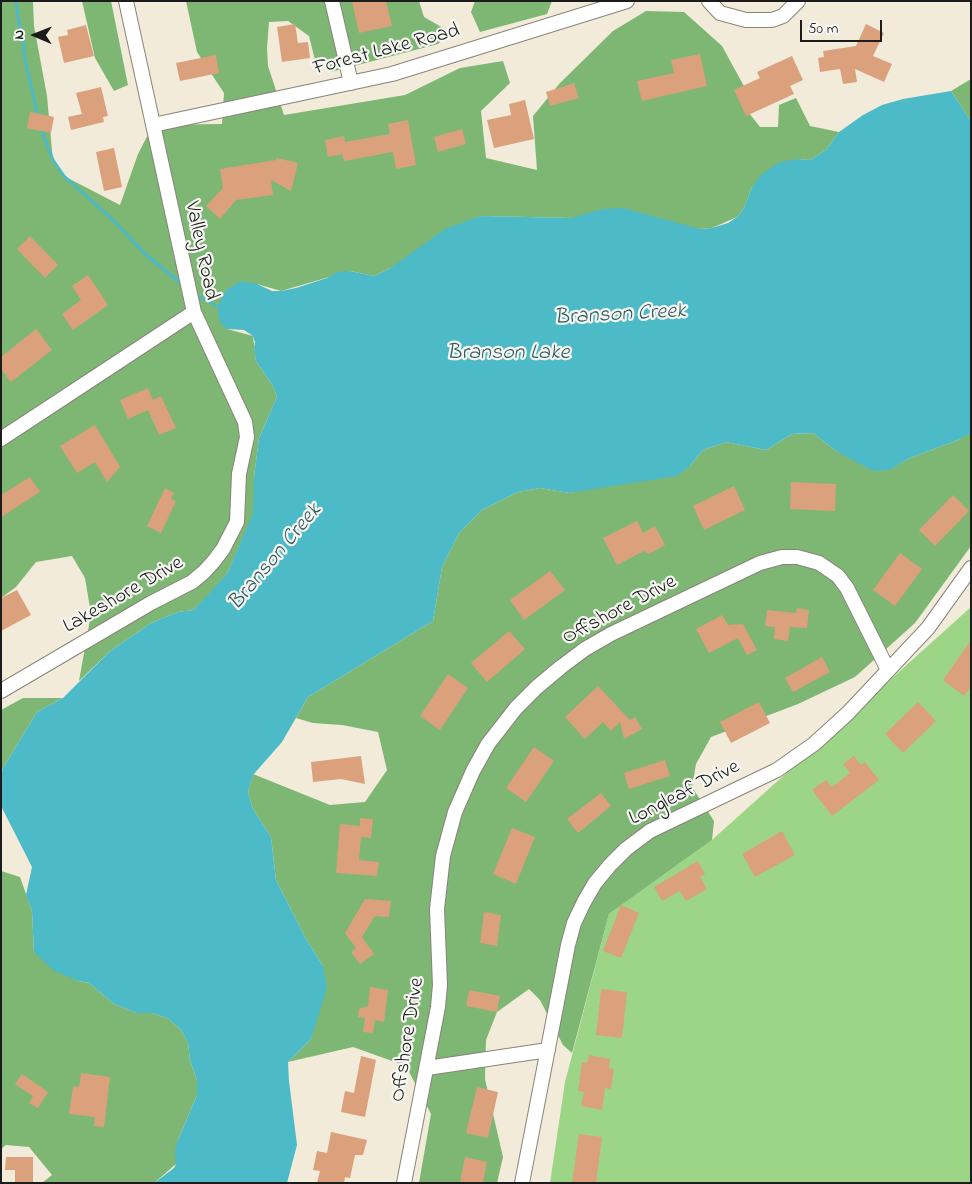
<!DOCTYPE html>
<html>
<head>
<meta charset="utf-8">
<style>
	body { margin:0 }
	#map { position:relative; width:972px; height:1184px; overflow:hidden; background:#f2ebd9; font-family:"Indie Flower",sans-serif }
	canvas { display:block }
	.frame { position:absolute; inset:0; border:2px solid #1c1c1c; pointer-events:none }
	.north { position:absolute; left:10px; top:10px; width:50px; height:50px; -webkit-text-stroke:4px #f6f6f2; paint-order:stroke; rotate:271deg; font-size:14px; font-weight:700; line-height:20px; text-align:center; color:#1c1c1c }
	.north::after { content:''; display:block; margin:auto; width:18px; height:22px; background:#1c1c1c; clip-path:polygon(50% 0,100% 100%,50% 72%,0 100%) }
	.scale { position:absolute; left:800px; top:20px; width:82px; height:22px; box-sizing:border-box; border:2px solid #1c1c1c; border-top:0; padding-left:6px; font-size:15px; line-height:18px; white-space:nowrap; color:#1c1c1c; -webkit-text-stroke:4px #f6f6f2; paint-order:stroke }
</style>
</head>
<body>
<div id="map">
<canvas width="972" height="1184"></canvas>
<div class="frame"></div>
<div class="north">N</div>
<div class="scale">50 m</div>
</div>
<script>
const ctx = document.querySelector('canvas').getContext('2d');
ctx.lineJoin = 'round';
function paint(path, color) { ctx.fillStyle = color; ctx.fill(path, 'evenodd'); }
const poly = rows => new Path2D(rows.map(r => 'M' + r).join(''));
function trace(path, color, width, dash) { ctx.strokeStyle = color; ctx.lineWidth = width; ctx.lineCap = dash ? 'butt' : 'round'; ctx.setLineDash(dash || []); ctx.stroke(path); }
function write(font, color, halo, rows, align = 'center') {
  ctx.font = font + ' "Indie Flower",sans-serif'; ctx.lineWidth = 4.5; ctx.setLineDash([]); ctx.textBaseline = 'middle'; ctx.strokeStyle = halo; ctx.fillStyle = color; for (const [text, x, y, turn = 0] of rows) {
    ctx.save(); ctx.translate(x, y); ctx.rotate((+turn || 0) * Math.PI / 180); ctx.textAlign = isNaN(turn) ? turn : align; if (halo) ctx.strokeText(text, 0, 0); ctx.fillText(text, 0, 0); ctx.restore();
  }
}
paint(poly([
	[971,607,971,1183,550,1183,565,1082,609,914,712,840]
]), '#9dd587');
paint(poly([
	[1,1,33,1,34,26,47,96,53,161,64,176,120,205,138,154,153,125,222,124,224,93,197,52,186,1,419,1,424,17,450,32,438,44,331,72,315,60,309,36,288,21,269,22,267,48,268,66,284,115,405,95,460,68,503,61,510,83,481,111,486,158,537,170,533,116,560,83,613,31,646,11,684,12,722,46,745,88,745,108,760,127,778,127,779,105,796,98,810,126,839,132,826,150,810,160,799,159,752,187,744,208,737,217,712,228,700,229,571,218,481,216,389,269,374,276,350,271,281,291,257,284,227,329,253,336,256,361,273,386,277,397,259,438,254,477,254,513,228,572,207,597,193,610,178,612,151,623,109,652,79,681,91,614,85,578,72,556,36,562,16,587,1,598],
	[82,1,111,1,128,85,114,91,95,58],
	[475,1,552,1,547,14,480,32,471,12],
	[971,79,971,121,951,91],
	[971,432,971,546,915,623,855,677,798,704,711,737,696,764,692,787,714,821,712,840,609,914,572,1053,563,1045,540,1000,529,989,497,1012,486,1040,485,1079,503,1157,497,1183,419,1183,431,1114,406,1066,353,1047,288,1062,311,1039,323,966,305,937,276,880,271,837,253,809,248,792,253,774,330,805,365,802,387,770,378,732,342,725,313,723,296,718,308,697,433,621,442,567,459,533,482,510,518,492,540,488,569,493,690,466,703,450,726,442,766,450,792,434,813,433,836,451,889,470,910,458,958,440],
	[23,698,63,698,37,712,3,768,1,777,1,710],
	[1,871,20,877,32,911,34,952,78,981,89,983,114,1004,136,1013,152,1013,169,1019,181,1030,188,1043,190,1060,197,1080,197,1095,178,1140,176,1164,154,1183,42,1183,52,1175,29,1147,6,1145,1,1149]
]), '#7eb674');
paint(poly([
	[951,91,971,121,971,433,958,440,910,458,890,470,873,471,836,451,813,433,792,434,766,450,726,442,703,450,690,466,677,476,569,493,540,488,518,492,482,510,459,533,442,567,433,621,308,697,282,742,253,775,248,792,253,809,271,837,276,880,305,937,323,966,327,988,311,1039,288,1062,289,1081,297,1145,287,1183,154,1183,174,1168,176,1164,175,1150,178,1140,197,1095,197,1080,190,1060,188,1043,181,1030,169,1019,152,1013,136,1013,114,1004,89,983,78,981,53,970,34,952,32,911,26,895,32,867,1,806,1,777,3,768,37,712,63,698,109,652,151,623,178,612,193,610,207,596,228,572,253,513,254,477,259,438,277,397,273,386,256,361,254,348,255,342,253,336,244,330,227,329,221,324,218,314,218,306,226,290,241,281,257,284,272,291,281,291,296,288,327,278,337,272,350,271,374,276,389,269,445,229,481,216,571,218,603,209,623,208,700,229,712,228,728,223,737,217,744,208,752,187,762,174,780,162,799,159,810,160,826,150,839,132,863,115,882,105,903,99]
]), '#4dbac8');
trace(poly([
	[16,1,18,19,23,39,25,60,38,116],
	[41,129,53,160,64,176,113,220,145,254,183,285],
	[196,295,221,308]
]), '#4dbac8', 3);
paint(poly([
	[352,1,386,1,392,26,359,33],
	[295,24,298,43,308,42,310,58,282,62,277,27],
	[866,24,884,33,873,56,892,64,884,82,855,69,857,82,843,84,840,69,820,72,818,58,824,57,823,51,856,46],
	[86,25,94,56,64,63,58,37,68,35,67,30],
	[700,54,707,86,642,101,637,81,674,73,671,60],
	[216,55,219,73,180,81,176,63],
	[792,56,803,80,790,86,794,94,746,116,734,90,760,78,757,72],
	[574,83,579,98,550,106,546,92],
	[101,87,108,116,103,117,104,122,71,130,68,117,82,114,76,93],
	[525,100,534,139,494,148,487,120,511,115,509,104],
	[30,112,54,117,51,133,27,128],
	[408,120,416,165,396,169,393,152,344,161,342,154,328,157,325,140,344,136,345,142,390,134,388,124],
	[462,129,466,144,438,152,434,137],
	[114,148,122,187,104,191,96,152],
	[277,158,298,163,291,191,271,180,273,195,236,200,220,219,206,206,223,188,220,169,276,160],
	[30,236,58,265,45,278,17,249],
	[88,275,108,305,73,330,62,314,81,300,72,286],
	[36,329,52,350,11,382,1,369,1,357],
	[148,388,153,400,161,396,176,428,159,435,148,410,128,419,120,400],
	[95,425,120,467,107,482,95,462,77,473,60,446],
	[30,477,40,492,1,517,1,495],
	[791,482,836,484,835,511,790,509],
	[734,486,745,510,704,530,693,506],
	[165,488,174,493,171,499,176,501,161,533,147,526],
	[953,495,969,511,935,546,919,530],
	[637,521,643,533,655,526,665,545,649,554,644,551,617,565,603,538],
	[900,553,922,569,895,606,873,590],
	[550,571,565,590,524,620,510,600],
	[17,590,31,615,1,631,1,598],
	[797,608,809,610,807,628,790,627,788,641,774,639,775,627,765,626,767,610,796,613],
	[722,615,728,625,743,624,757,650,747,655,738,638,709,653,696,629],
	[509,631,525,649,487,682,471,663],
	[971,640,971,687,964,696,943,680],
	[822,657,830,672,793,692,785,678],
	[448,674,468,688,440,730,420,716],
	[598,686,630,720,635,717,642,729,624,739,620,722,611,731,603,722,585,739,565,717],
	[759,702,770,723,731,743,720,722],
	[918,702,936,721,903,753,885,734],
	[534,747,554,761,526,802,506,788],
	[361,756,365,784,341,779,313,782,311,762],
	[854,756,861,765,865,762,879,780,832,816,812,790,826,780,832,787,850,773,843,764],
	[665,760,670,776,629,789,624,773],
	[601,793,611,806,578,833,567,819],
	[360,818,373,819,371,838,361,837,359,860,379,862,377,876,336,873,340,824,360,826],
	[512,828,535,837,516,884,493,874],
	[782,831,795,855,755,877,742,854],
	[698,861,705,874,700,877,707,889,686,901,680,891,662,901,654,887],
	[365,899,391,901,389,917,375,916,362,937,374,954,360,964,351,952,356,948,345,933],
	[621,905,639,913,621,958,603,951],
	[484,912,501,915,497,946,480,943],
	[370,987,388,990,384,1022,375,1020,373,1033,363,1032,365,1018,358,1017,359,1009,368,1006],
	[601,989,627,992,622,1038,596,1035],
	[469,990,500,996,497,1012,466,1006],
	[589,1055,610,1059,609,1068,614,1069,611,1089,605,1088,602,1110,581,1106,584,1092,578,1091,582,1062,587,1063],
	[361,1056,376,1060,365,1117,341,1112,345,1091,354,1093],
	[81,1073,110,1077,104,1127,94,1126,95,1117,69,1114,73,1086,79,1087],
	[22,1074,48,1092,38,1108,29,1103,33,1096,15,1084],
	[477,1087,498,1092,488,1138,466,1133],
	[331,1132,367,1140,363,1155,355,1155,350,1178,345,1177,344,1183,317,1183,320,1171,313,1170,317,1151,327,1153],
	[579,1134,602,1137,596,1183,572,1183],
	[6,1157,33,1157,33,1183,15,1183,15,1170,5,1170],
	[465,1157,487,1162,483,1183,460,1183]
]), '#dba17c');
const street = poly([
	[332,1,351,83],
	[709,1,720,13,746,20,772,20,783,16,798,1],
	[153,125,392,74,627,1],
	[1,439,194,312],
	[1,691,151,603,192,582,204,572,214,561,223,549,237,522,239,474,247,437,245,422,194,312,126,1],
	[427,1068,548,1050],
	[404,1183,438,1007,440,985,437,909,443,856,455,812,473,771,488,744,516,708,537,687,561,667,585,649,611,634,760,563,782,557,797,557,812,561,819,563,838,576,847,588,888,670],
	[522,1183,568,945,574,923,584,902,595,883,610,865,626,849,650,831,777,770,814,744,848,713,928,628,971,568]
]);
trace(street, '#87847a', 16);
trace(street, '#fff', 14);
write('21px', '#1c1c1c', '#f6f6f2', [
	["Forest Lake Road",387,51,-15],
	["Valley Road",200,251,78],
	["Lakeshore Drive",124,596,-30],
	["Offshore Drive",620,611,-28],
	["Longleaf Drive",685,794,-27],
	["Offshore Drive",409,1040,-81]
]);
write('italic 22px', '#305b61', '#f6f6f2', [
	["Branson Creek",620,316,-3],
	["Branson Lake",508,354],
	["Branson Creek",276,558,-50]
]);
</script>
</body>
</html>
